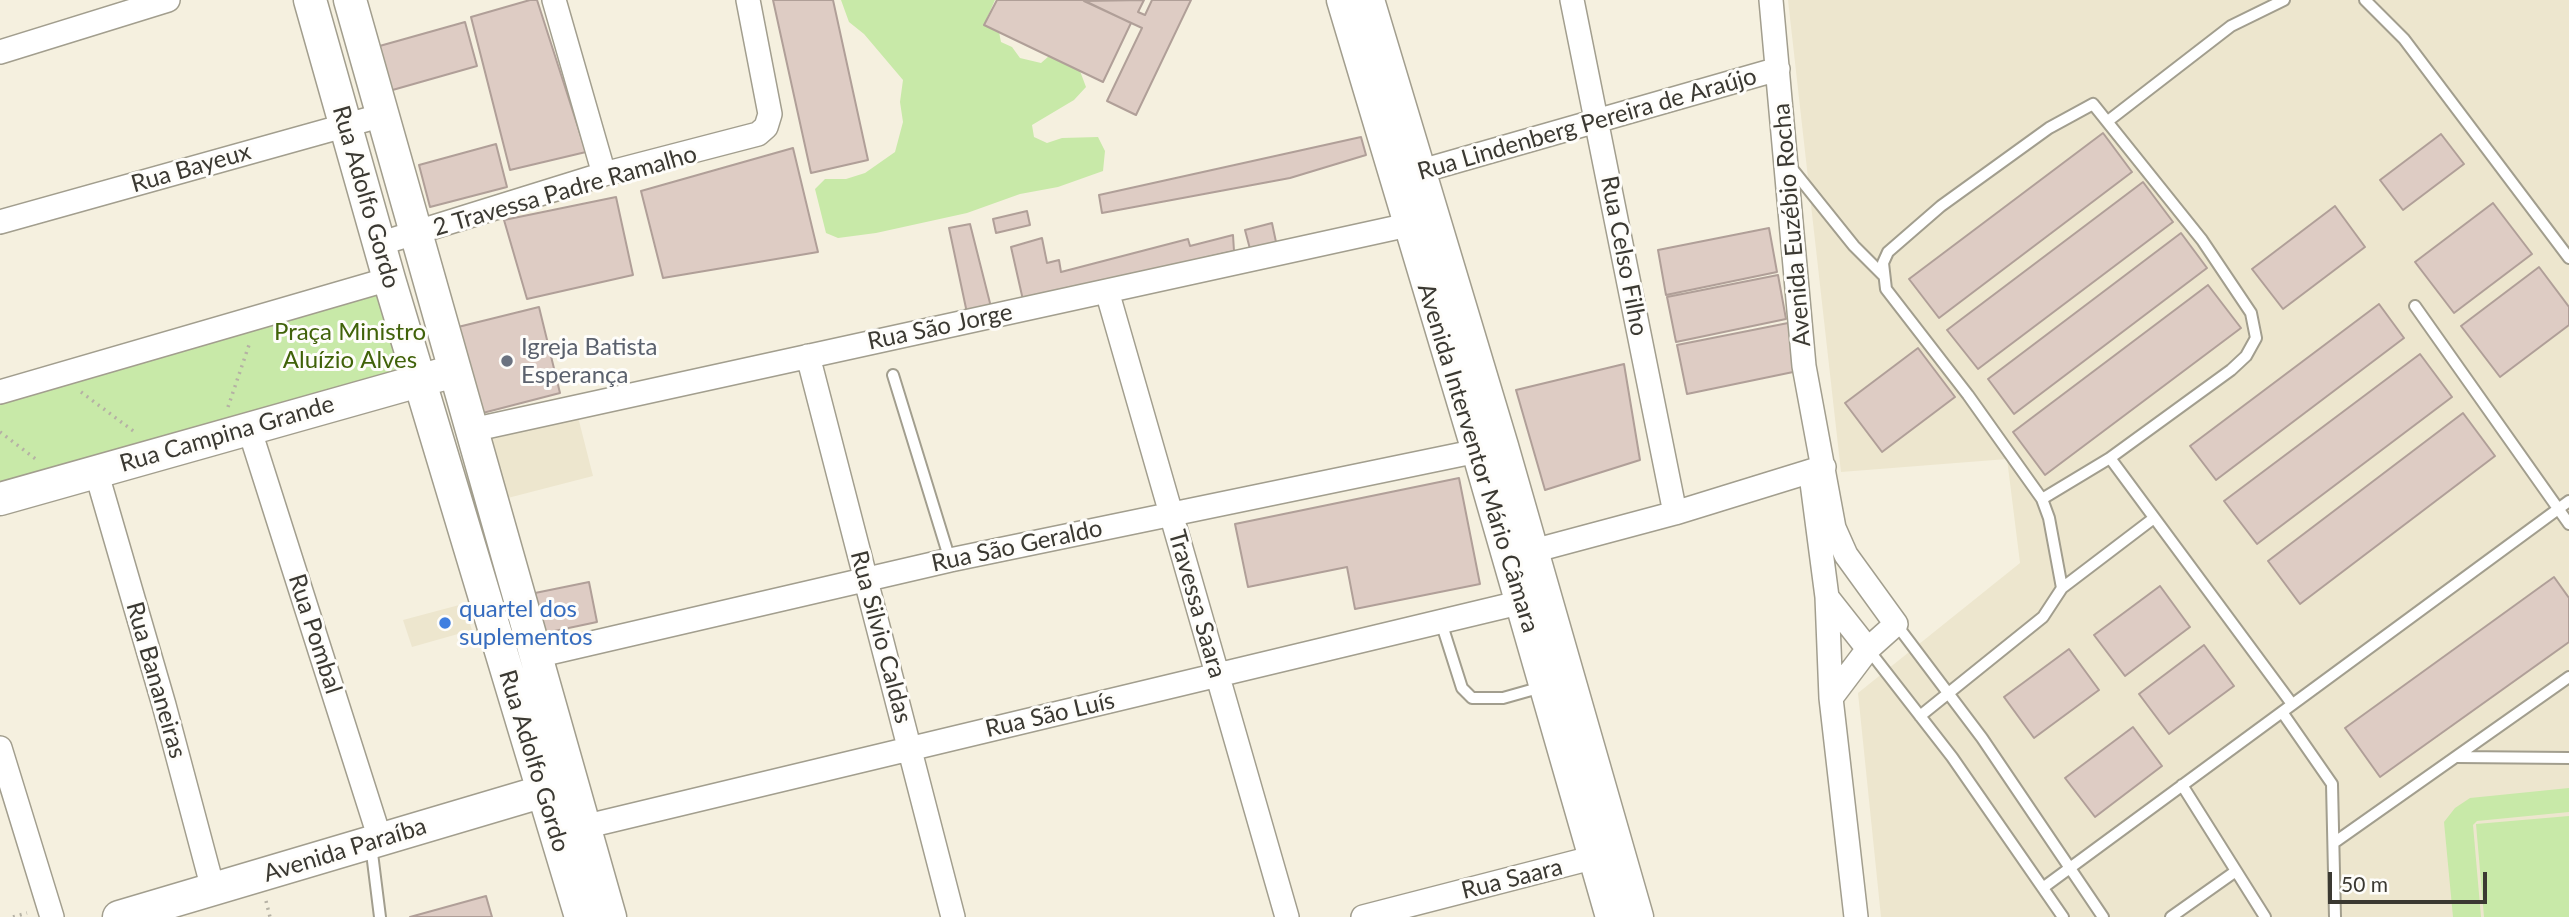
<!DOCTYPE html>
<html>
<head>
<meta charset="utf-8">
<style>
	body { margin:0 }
	#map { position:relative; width:2569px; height:917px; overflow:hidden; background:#f5f0df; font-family:Lato,sans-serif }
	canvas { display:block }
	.scale { position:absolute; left:2328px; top:872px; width:159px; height:32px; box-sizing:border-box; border:4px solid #3b3932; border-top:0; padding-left:9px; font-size:21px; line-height:24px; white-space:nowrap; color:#3b3932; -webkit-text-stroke:5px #fefdfa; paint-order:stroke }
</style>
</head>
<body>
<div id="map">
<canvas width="2569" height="917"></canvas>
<div class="scale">50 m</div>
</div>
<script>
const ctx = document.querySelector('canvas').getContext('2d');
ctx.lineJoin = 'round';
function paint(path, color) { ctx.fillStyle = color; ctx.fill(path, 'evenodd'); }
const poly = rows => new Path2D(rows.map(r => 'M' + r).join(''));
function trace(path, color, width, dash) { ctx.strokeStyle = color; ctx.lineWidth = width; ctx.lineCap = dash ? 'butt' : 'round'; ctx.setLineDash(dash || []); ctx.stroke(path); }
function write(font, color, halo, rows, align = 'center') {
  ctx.font = font + ' Lato,sans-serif'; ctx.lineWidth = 6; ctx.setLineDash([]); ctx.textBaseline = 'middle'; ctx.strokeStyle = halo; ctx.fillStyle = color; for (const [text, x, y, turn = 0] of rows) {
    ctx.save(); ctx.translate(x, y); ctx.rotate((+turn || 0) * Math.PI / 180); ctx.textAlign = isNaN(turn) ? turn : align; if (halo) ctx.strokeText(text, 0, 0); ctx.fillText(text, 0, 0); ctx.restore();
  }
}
paint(poly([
	[1788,0,2569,0,2569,917,1881,917,1858,693,2020,563,2007,459,1841,472],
	[578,417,593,476,500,500,485,441],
	[463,604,472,630,412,647,403,620]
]), '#ede6ce');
paint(poly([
	[841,0,995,0,984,25,999,32,1001,42,1012,47,1020,58,1041,63,1057,49,1077,63,1086,87,1074,100,1032,125,1034,137,1047,143,1062,138,1098,137,1105,151,1103,171,1058,187,1020,194,967,213,876,233,838,238,826,233,815,189,825,179,846,179,865,173,895,152,903,122,900,102,903,80,864,34,849,22],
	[385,291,407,374,0,489,0,400],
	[2569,788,2569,812,2477,821,2473,825,2481,917,2453,917,2444,822,2455,808,2470,798],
	[2569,816,2569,917,2484,917,2476,824]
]), '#c8e9a8');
const building = poly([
	[530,0,537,0,586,152,510,170,471,17,530,0],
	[773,0,833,0,868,160,811,173,773,0],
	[997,0,1083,0,1131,23,1103,82,984,25,997,0],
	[1144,0,1138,12,1145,15,1152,0,1191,0,1136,115,1107,101,1142,28,1084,1,1144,0],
	[465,22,477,66,389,91,376,47,465,22],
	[2103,133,2132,172,1939,318,1909,279,2103,133],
	[2441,134,2464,164,2403,210,2380,180,2441,134],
	[1361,137,1366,155,1290,178,1102,213,1099,195,1361,137],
	[496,144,507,187,430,207,419,165,496,144],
	[793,148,818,252,663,278,641,191,793,148],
	[2143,182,2173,222,1978,369,1947,330,2143,182],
	[616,197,633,275,527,299,504,220,616,197],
	[2493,203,2532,254,2454,313,2415,262,2493,203],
	[2335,206,2365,247,2283,309,2252,269,2335,206],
	[1027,211,1030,225,996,233,993,219,1027,211],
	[1272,223,1276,242,1250,249,1245,230,1272,223],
	[970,224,991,307,967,313,949,228,970,224],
	[1769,228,1777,272,1666,295,1658,250,1769,228],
	[2181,233,2207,268,2014,414,1988,379,2181,233],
	[1233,235,1234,251,1023,300,1011,247,1042,238,1047,263,1059,260,1061,272,1188,239,1190,246,1233,235],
	[2539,267,2569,307,2569,325,2500,377,2461,326,2539,267],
	[1778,275,1786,319,1676,342,1667,297,1778,275],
	[2208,285,2241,328,2045,475,2013,432,2208,285],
	[2379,304,2404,338,2216,480,2190,446,2379,304],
	[539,307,560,393,475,415,454,328,539,307],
	[1788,323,1798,371,1687,394,1677,345,1788,323],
	[1918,348,1955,397,1882,452,1845,403,1918,348],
	[2420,354,2452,397,2257,544,2224,501,2420,354],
	[1624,364,1640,460,1545,490,1516,390,1624,364],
	[2463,413,2495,456,2300,604,2268,561,2463,413],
	[1459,478,1480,584,1355,609,1347,567,1248,587,1235,524,1459,478],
	[2554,577,2569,598,2569,642,2380,777,2345,728,2554,577],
	[589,582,597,622,545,633,535,593,589,582],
	[2160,586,2190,627,2125,676,2094,635,2160,586],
	[2204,645,2234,686,2169,734,2139,694,2204,645],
	[2069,649,2099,690,2034,738,2004,697,2069,649],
	[2133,727,2162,766,2095,817,2065,778,2133,727],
	[486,896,492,917,410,917,486,896]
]);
paint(building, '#deccc4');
trace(building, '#b09f98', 2);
const lane = poly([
	[2365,0,2404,39,2569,258],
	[2108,121,2231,26,2284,0],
	[1789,165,1854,246,1883,275],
	[2415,306,2569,524],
	[893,375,950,560],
	[2110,458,2292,704],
	[2062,588,2154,518],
	[1441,622,1462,688,1472,698,1503,698,1542,687],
	[1896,624,1982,738,2103,917],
	[1868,649,1952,757,2063,917],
	[2282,712,2332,784,2335,917],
	[1920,716,2043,617,2062,588,2049,518,2042,499,1968,395,1886,289,1883,263,1888,252,1941,206,2049,128,2093,104,2202,240,2251,313,2256,338,2246,356,2231,370,2110,458,2042,499],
	[2458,757,2569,758],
	[2182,785,2265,917],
	[2335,842,2569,677],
	[371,845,380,917],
	[2044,887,2569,501],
	[2171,917,2236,871]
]);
const street = poly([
	[554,0,604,174],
	[1572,0,1675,513],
	[1771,0,1804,366,1834,528,1846,555,1896,624,1868,649,1831,698],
	[0,52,168,0],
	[1404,176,1778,69],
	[0,222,383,115],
	[379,244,604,174,758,134,766,127,770,114,748,0],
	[1107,291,1287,917],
	[808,356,953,917],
	[0,392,389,279],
	[249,428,380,839],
	[472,430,1408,225],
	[96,471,164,705,213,889],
	[1811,475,1827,597,1831,698,1856,917],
	[1518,555,1675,513,1824,467],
	[1827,597,1868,649],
	[536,656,950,560,1492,448],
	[0,748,52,917],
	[571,830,1535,599],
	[1363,917,1607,854]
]);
const secondary = poly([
	[310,0,389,279,581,917],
	[350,0,610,917],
	[1343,0,1478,451,1612,917],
	[1368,0,1502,446,1637,917],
	[0,499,440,375],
	[119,917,561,786]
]);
trace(lane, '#a29e8e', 14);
trace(street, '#a29e8e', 26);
trace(secondary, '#a29e8e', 35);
trace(poly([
	[81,392,136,433],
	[228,407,250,342],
	[0,432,37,460],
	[266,901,270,917],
	[13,917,27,913]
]), '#b5b1a4', 3.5, [2, 5]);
trace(lane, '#fff', 10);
trace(street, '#fff', 23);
trace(secondary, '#fff', 32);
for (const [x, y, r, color] of [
	[507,361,7,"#6b7280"],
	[445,623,7,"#3f7fe0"]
]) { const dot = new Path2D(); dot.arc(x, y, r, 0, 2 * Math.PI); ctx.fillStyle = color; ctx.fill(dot); trace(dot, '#fefdfa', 2.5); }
write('24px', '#3b3932', '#fefdfa', [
	["Rua Lindenberg Pereira de Araújo",1587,124,-16],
	["Rua Bayeux",191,168,-16],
	["2 Travessa Padre Ramalho",565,191,-16],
	["Rua Adolfo Gordo",366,197,74],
	["Avenida Euzébio Rocha",1792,225,-95],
	["Rua Celso Filho",1624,256,79],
	["Rua São Jorge",940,327,-12],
	["Rua Campina Grande",227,434,-16],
	["Avenida Interventor Mário Câmara",1478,458,73],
	["Rua São Geraldo",1017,546,-12],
	["Travessa Saara",1197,604,74],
	["Rua Pombal",315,634,72],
	["Rua Silvio Caldas",881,637,75],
	["Rua Bananeiras",156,680,74],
	["Rua São Luís",1050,715,-13],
	["Rua Adolfo Gordo",534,761,73],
	["Avenida Paraíba",345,850,-17],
	["Rua Saara",1512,879,-14]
]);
write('24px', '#406209', '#fefdfa', [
	["Praça Ministro",350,332],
	["Aluízio Alves",350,360]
]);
write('24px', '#5b616d', '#fefdfa', [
	["Igreja Batista",521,347],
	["Esperança",521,375]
], 'left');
write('24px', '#366cbe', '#fefdfa', [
	["quartel dos",459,609],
	["suplementos",459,637]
], 'left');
</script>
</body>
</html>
